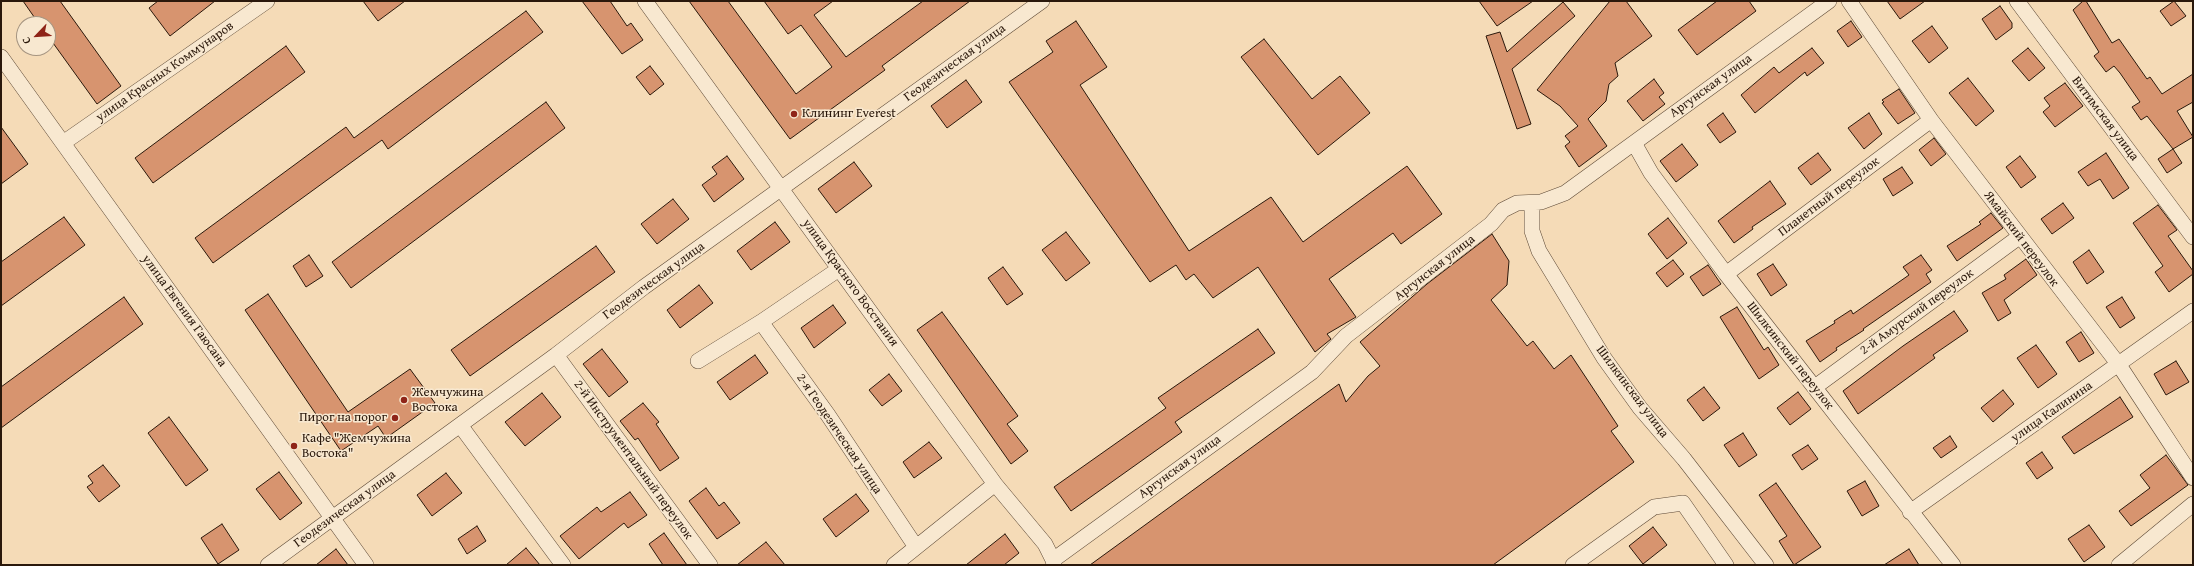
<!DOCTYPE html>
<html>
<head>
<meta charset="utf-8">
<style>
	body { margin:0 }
	#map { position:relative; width:2194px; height:566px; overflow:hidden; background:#f5dbb7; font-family:"Gentium Book Plus",serif }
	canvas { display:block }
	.frame { position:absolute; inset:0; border:2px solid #2a180b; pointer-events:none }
	.north { position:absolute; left:16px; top:16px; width:40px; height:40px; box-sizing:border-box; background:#f8e8d0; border:1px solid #a69581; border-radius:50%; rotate:245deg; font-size:11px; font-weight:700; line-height:16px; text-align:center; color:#2a180b }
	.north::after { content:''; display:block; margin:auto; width:14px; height:18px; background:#8f2418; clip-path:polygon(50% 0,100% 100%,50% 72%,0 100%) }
</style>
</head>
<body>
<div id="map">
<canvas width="2194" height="566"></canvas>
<div class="frame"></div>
<div class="north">С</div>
</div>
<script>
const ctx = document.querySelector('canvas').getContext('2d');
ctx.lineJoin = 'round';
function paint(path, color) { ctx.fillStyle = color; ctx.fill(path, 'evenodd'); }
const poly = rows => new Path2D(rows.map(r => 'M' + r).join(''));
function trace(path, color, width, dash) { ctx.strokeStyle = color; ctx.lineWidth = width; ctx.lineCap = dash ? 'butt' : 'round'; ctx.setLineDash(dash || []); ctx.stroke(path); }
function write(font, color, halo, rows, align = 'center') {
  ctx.font = font + ' "Gentium Book Plus",serif'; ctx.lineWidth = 3; ctx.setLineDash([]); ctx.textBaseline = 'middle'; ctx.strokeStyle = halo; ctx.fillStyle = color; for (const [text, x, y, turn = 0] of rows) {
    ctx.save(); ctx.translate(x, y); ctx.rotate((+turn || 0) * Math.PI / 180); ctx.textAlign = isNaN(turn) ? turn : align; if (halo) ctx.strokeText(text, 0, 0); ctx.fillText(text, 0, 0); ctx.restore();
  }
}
const building = poly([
	[23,1,60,1,121,86,97,104,48,36,48,24,39,24,23,1],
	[158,1,215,1,170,36,149,8,158,1],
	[363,1,405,1,378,21,363,1],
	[582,1,610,1,627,26,631,23,643,40,622,54,582,1],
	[689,1,728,1,796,94,832,67,801,25,788,34,764,1,833,1,814,15,846,57,923,1,970,1,882,66,885,70,790,139,689,1],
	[1479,1,1533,1,1497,26,1479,1],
	[1610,1,1626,1,1652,36,1615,63,1618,76,1609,84,1606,101,1588,119,1607,146,1579,167,1565,146,1570,142,1565,136,1578,126,1560,106,1537,90,1610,1],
	[1717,1,1749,1,1756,11,1697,55,1678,30,1717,1],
	[1887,1,1925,1,1900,19,1887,1],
	[2083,1,2086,1,2112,43,2119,39,2147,79,2150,77,2162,94,2193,74,2193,102,2177,111,2193,137,2173,149,2147,116,2141,120,2132,107,2140,102,2120,73,2114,66,2106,72,2094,56,2099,52,2073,10,2083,1],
	[2174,1,2186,16,2171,26,2160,11,2174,1],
	[1563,2,1575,16,1512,69,1531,124,1517,129,1486,36,1500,32,1507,52,1563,2],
	[2000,6,2012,23,2012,28,1996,40,1982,19,2000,6],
	[526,11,543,32,388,149,382,140,213,263,195,238,346,127,354,138,526,11],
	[1076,21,1107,67,1080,85,1189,251,1271,197,1303,242,1407,166,1442,214,1401,244,1393,233,1329,279,1356,317,1327,334,1331,339,1315,352,1258,267,1213,298,1194,274,1186,280,1176,265,1150,282,1009,82,1053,52,1046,41,1076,21],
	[1851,21,1862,37,1848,47,1837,31,1851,21],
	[1932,26,1948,48,1929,63,1912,41,1932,26],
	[1264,39,1312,99,1340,76,1370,113,1318,155,1241,57,1264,39],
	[286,46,305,72,153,183,135,158,286,46],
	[1812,48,1824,63,1807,76,1805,72,1755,113,1741,95,1774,67,1779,73,1812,48],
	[2028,48,2045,68,2029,81,2012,61,2028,48],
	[650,66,664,84,650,95,636,77,650,66],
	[1968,78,1994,111,1976,126,1949,93,1968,78],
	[1654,79,1664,93,1659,97,1665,104,1643,121,1627,101,1654,79],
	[966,80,982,102,947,128,931,106,966,80],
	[2065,83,2083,106,2055,127,2043,112,2050,106,2044,98,2065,83],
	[1899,89,1915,113,1898,124,1882,103,1884,102,1882,100,1899,89],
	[546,102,565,128,351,288,332,262,546,102],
	[1723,113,1736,132,1720,143,1707,125,1723,113],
	[1869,113,1882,134,1864,149,1848,128,1869,113],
	[1,127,28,164,1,184,1,127],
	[1934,138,1946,154,1931,166,1919,150,1934,138],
	[1682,144,1698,165,1676,182,1660,161,1682,144],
	[2173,149,2182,163,2167,173,2158,159,2173,149],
	[1818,153,1831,170,1811,185,1798,168,1818,153],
	[2106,153,2129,188,2113,199,2100,179,2088,186,2078,172,2106,153],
	[727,156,744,179,714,202,702,185,717,174,712,167,727,156],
	[2020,156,2036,177,2021,188,2006,167,2020,156],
	[854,162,872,186,836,213,818,189,854,162],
	[1902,167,1913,183,1893,196,1883,179,1902,167],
	[1770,181,1786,204,1752,227,1753,229,1734,243,1718,221,1770,181],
	[673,199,689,219,657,244,641,224,673,199],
	[2063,203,2074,218,2052,234,2041,219,2063,203],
	[2158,205,2177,230,2168,236,2193,271,2193,274,2169,292,2155,272,2163,266,2133,223,2158,205],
	[1991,213,2003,228,1957,261,1947,246,1981,224,1979,222,1991,213],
	[64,217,85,245,1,306,1,262,64,217],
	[1668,218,1687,243,1667,259,1648,234,1668,218],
	[775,222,790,242,751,270,737,251,775,222],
	[1066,232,1090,263,1066,281,1042,250,1066,232],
	[1492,234,1509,261,1507,285,1491,300,1527,346,1533,341,1554,369,1571,355,1618,426,1611,431,1634,462,1493,565,1090,565,1339,384,1346,402,1368,376,1380,366,1360,342,1427,284,1492,234],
	[596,246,615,272,470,376,451,350,596,246],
	[2089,250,2104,272,2087,284,2073,262,2089,250],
	[309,255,323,276,306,287,293,266,309,255],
	[1921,255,1932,270,1926,274,1931,282,1863,329,1864,330,1836,348,1837,350,1820,362,1806,341,1835,323,1834,321,1851,310,1853,314,1909,275,1903,267,1921,255],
	[2026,259,2037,275,2004,300,2011,313,1998,321,1982,293,2006,279,2004,275,2026,259],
	[1673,260,1684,274,1667,287,1656,273,1673,260],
	[1773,264,1787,285,1771,296,1757,274,1773,264],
	[1708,265,1721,284,1703,296,1690,277,1708,265],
	[1003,267,1023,294,1007,305,988,278,1003,267],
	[699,285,713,303,680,328,667,310,699,285],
	[268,294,348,412,410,369,435,403,386,438,378,426,341,451,245,310,268,294],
	[124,297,143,324,1,428,1,387,124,297],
	[2122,297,2135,318,2120,328,2106,307,2122,297],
	[833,305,846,323,814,348,801,328,833,305],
	[1737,307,1764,350,1768,347,1779,365,1759,379,1720,317,1737,307],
	[1954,311,1968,331,1933,355,1935,358,1858,414,1843,391,1903,346,1954,311],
	[942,312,1018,416,1007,424,1028,451,1011,464,917,330,942,312],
	[1258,329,1275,353,1175,422,1182,432,1071,511,1054,487,1166,408,1158,398,1258,329],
	[2081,332,2094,353,2079,362,2066,342,2081,332],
	[2036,345,2057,374,2038,388,2017,358,2036,345],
	[602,349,628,382,609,397,583,364,602,349],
	[755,355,768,373,730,400,717,382,755,355],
	[2176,361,2189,382,2166,395,2154,374,2176,361],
	[889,374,902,391,882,406,869,390,889,374],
	[1704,387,1720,408,1703,421,1687,400,1704,387],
	[2003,390,2014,404,1993,422,1981,408,2003,390],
	[1798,392,1811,409,1790,425,1777,408,1798,392],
	[542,393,561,417,525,446,505,422,542,393],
	[2120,397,2133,417,2074,454,2062,437,2120,397],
	[643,403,659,422,656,424,679,458,660,471,638,438,635,440,620,421,643,403],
	[169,417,208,470,186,486,148,433,169,417],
	[1743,433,1757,455,1739,467,1724,445,1743,433],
	[1950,436,1957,447,1941,458,1933,448,1950,436],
	[929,442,942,458,914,478,903,462,929,442],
	[1808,445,1818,459,1802,470,1792,455,1808,445],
	[2042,452,2053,468,2037,479,2026,463,2042,452],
	[2166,455,2188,485,2131,526,2119,511,2150,488,2140,475,2166,455],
	[103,465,120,486,99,502,87,487,93,483,88,476,103,465],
	[279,472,302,503,280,520,256,489,279,472],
	[446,473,462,493,432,516,417,495,446,473],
	[1865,481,1879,506,1862,516,1847,491,1865,481],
	[1776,483,1821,547,1794,565,1779,541,1787,536,1759,495,1776,483],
	[706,488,719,506,724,502,740,523,717,539,689,501,706,488],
	[630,492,647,515,628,528,624,523,579,559,560,536,597,507,601,512,630,492],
	[856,494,869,511,836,537,823,519,856,494],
	[222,524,239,550,218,564,201,538,222,524],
	[2089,525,2105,547,2084,562,2068,539,2089,525],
	[477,526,486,541,467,554,458,539,477,526],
	[1653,527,1667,545,1643,564,1629,546,1653,527],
	[664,533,687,565,663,565,649,544,664,533],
	[1005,534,1019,553,1004,565,966,565,1005,534],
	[766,542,785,565,737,565,766,542],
	[526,548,540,565,506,565,526,548],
	[336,549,348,565,316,565,336,549],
	[1909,549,1919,565,1884,565,1909,549]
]);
paint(building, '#d7946f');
trace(building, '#2a180b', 1);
const minor = poly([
	[645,1,995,484,1045,544,1053,560,1054,565],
	[1849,1,1931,120,2119,365,2193,478],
	[2017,1,2193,237],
	[1,57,366,565],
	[63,143,267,1],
	[1634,143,1651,173,1726,274,1953,565],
	[1532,203,1532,231,1539,251,1604,358,1640,408,1684,459,1766,565],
	[1726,274,1931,120],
	[761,322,828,415,916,547],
	[556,355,710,565],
	[698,361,761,322,839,269],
	[1815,387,2019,237],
	[460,425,563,565],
	[1910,512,2193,311],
	[1053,560,1312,372,1346,336,1491,224,1503,210,1517,203,1541,202,1565,193,1829,1],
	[268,565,556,355,644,287,1042,1],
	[894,565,995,484],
	[1573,565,1654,507,1683,503,1726,565],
	[2119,565,2193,504]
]);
trace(minor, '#5d4936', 16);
trace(minor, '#f8e8d0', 15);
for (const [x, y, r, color] of [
	[794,114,4,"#8f2418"],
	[404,400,4,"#8f2418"],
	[395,418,4,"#8f2418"],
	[294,446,4,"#8f2418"]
]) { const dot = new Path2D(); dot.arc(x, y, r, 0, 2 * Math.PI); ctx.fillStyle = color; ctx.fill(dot); trace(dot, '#f8e8d0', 1.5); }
write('13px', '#2a180b', '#f8e8d0', [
	["Геодезическая улица",955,63,-36],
	["улица Красных Коммунаров",165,72,-35],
	["Аргунская улица",1711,86,-36],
	["Витимская улица",2105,119,53],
	["Планетный переулок",1829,197,-37],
	["Ямайский переулок",2021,239,53],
	["Аргунская улица",1435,268,-38],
	["Геодезическая улица",654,281,-36],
	["улица Красного Восстания",850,283,54],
	["улица Евгения Гаюсана",184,311,54],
	["2-й Амурский переулок",1917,312,-36],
	["Шилкинский переулок",1790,356,52],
	["Шилкинская улица",1632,392,53],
	["улица Калинина",2052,412,-35],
	["2-я Геодезическая улица",839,434,56],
	["2-й Инструментальный переулок",633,460,54],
	["Аргунская улица",1180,467,-36],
	["Геодезическая улица",345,509,-36]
]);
write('13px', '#2a180b', '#f8e8d0', [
	["Клининг Everest",802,114],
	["Жемчужина",412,393],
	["Востока",412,408],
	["Пирог на порог",387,418,"right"],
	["Кафе \"Жемчужина",302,439],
	["Востока\"",302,454]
], 'left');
</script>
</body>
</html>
